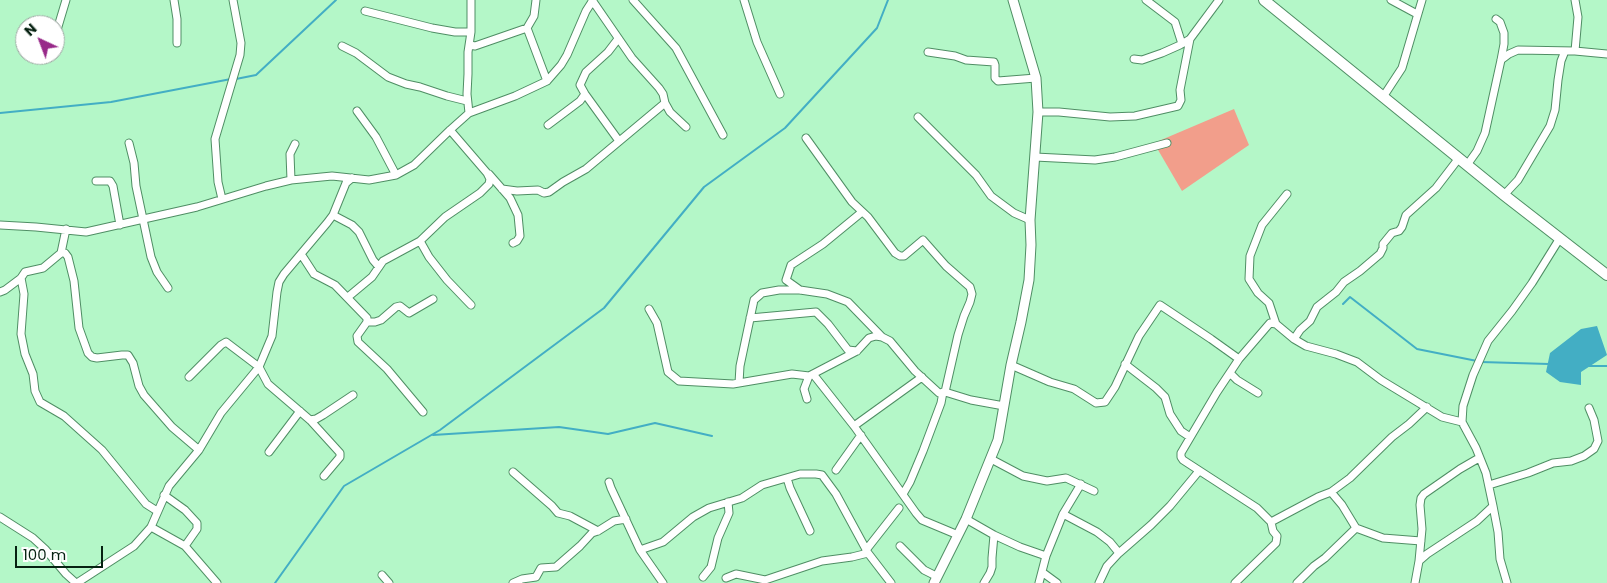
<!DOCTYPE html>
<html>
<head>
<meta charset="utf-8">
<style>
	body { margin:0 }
	#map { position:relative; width:1607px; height:583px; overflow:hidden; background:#b4f7c8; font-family:Poppins,sans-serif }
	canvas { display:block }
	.north { position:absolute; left:15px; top:15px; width:50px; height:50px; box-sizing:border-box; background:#fff; border:1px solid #9ba6a0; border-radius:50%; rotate:317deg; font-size:14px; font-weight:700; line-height:20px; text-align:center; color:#062111 }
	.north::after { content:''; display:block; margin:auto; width:18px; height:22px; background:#982989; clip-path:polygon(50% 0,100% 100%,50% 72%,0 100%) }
	.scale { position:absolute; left:15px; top:546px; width:88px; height:22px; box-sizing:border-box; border:2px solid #062111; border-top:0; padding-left:6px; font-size:15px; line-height:18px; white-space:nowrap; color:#062111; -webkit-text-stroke:4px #fff; paint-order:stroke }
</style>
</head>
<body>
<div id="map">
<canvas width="1607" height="583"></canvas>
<div class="north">N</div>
<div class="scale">100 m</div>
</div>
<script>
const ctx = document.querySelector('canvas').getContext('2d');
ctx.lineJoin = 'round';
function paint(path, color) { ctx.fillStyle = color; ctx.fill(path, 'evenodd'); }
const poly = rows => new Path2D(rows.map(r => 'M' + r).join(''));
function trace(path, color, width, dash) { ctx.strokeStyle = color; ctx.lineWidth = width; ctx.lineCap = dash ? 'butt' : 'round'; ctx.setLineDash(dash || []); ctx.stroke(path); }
paint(poly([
	[1234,109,1249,145,1182,191,1154,143]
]), '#f29e8b');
paint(poly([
	[1597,326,1607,355,1581,372,1581,385,1560,382,1546,372,1550,353,1581,329]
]), '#43aec4');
trace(poly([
	[236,79,256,75,336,0],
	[0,113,111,102,231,79],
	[1343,304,1350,297,1417,349,1477,361],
	[1481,362,1549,364],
	[1589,366,1607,366],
	[433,435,559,427,608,434,655,423,712,436],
	[275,583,344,486,440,430,604,308,704,187,785,128,877,28,888,0]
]), '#43aec4', 2);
const minor = poly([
	[174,0,177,19,177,43],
	[592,0,632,58,659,88,663,94,665,103,670,112,686,127],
	[633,0,676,48,723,135],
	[744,0,757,42,780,94],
	[1146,0,1175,22,1182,44],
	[1391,0,1417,14],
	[1575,0,1578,17,1575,51],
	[365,11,432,28,455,32,471,32],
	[527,28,547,81],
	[618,39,608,52,586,72,580,85,585,94,619,141],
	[470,45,475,46,527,28,534,16,536,0],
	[342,46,356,53,388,77,406,84,420,87,447,96,467,101],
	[58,47,57,30,66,0],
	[928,52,955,56,966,60,994,62,995,65,995,78,998,81,1036,78],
	[1134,59,1142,60,1162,53,1180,45,1190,39,1219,0],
	[1501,60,1509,54,1518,50,1575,51,1607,54],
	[1383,97,1402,68,1422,0],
	[357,111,376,137,396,175],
	[1038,112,1059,112,1110,117,1135,116,1178,106,1181,100,1180,90,1190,39],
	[469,113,467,94,468,74,468,52,471,32,471,0],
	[918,117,976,175,991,196,1014,213,1030,220],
	[548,125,580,101,585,94],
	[806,138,852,202,868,217,895,253,900,256,904,256,923,240,946,266,970,287,972,294,970,302,964,316,958,335,945,392],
	[129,143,134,163,136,186,151,257,157,272,168,288],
	[1035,157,1095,160,1115,157,1167,143],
	[1467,165,1477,151,1485,133,1501,60,1504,44,1504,33,1500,22,1496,19],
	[489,174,510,198,518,215,520,236,517,241,513,243],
	[291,180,290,154,295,144],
	[96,181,110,181,113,186,120,225],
	[502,189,517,191,538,190,544,193,549,192,563,182,586,169,665,103],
	[1504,195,1518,180,1550,126,1555,110,1558,80,1561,61,1565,51],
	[222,199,218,182,215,139,240,55,241,43,233,0],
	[333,215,352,225,359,232,373,260,379,267],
	[0,225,36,227,86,232,197,207,266,186,291,180,332,176,369,180,396,175,414,165,450,130,469,113,515,96,547,81,561,65,567,55,586,11,593,0],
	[420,241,429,257,447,280,471,305],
	[61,253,65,253,68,257,74,281,79,328,88,353,92,357,97,358,122,355,128,355,133,363,139,386,144,395,172,427,199,450],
	[301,254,314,274,335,285,367,318,367,322,357,336,358,342,387,369,423,412],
	[21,278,24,294,21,334,25,354,33,374,35,391,40,402,64,416,102,450,146,504,157,511],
	[800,290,786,280,791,265,823,244,862,212],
	[0,292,5,290,21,278,25,272,43,268,61,253,66,229],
	[348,297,372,277,383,261,420,241,445,217,480,193,489,184,490,179,487,173,450,130],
	[649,309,657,323,668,372,679,381,733,384,792,374,809,376],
	[750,318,816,312,828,324,848,350,857,351],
	[367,322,375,322,381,320,396,307,400,306,409,313,433,299],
	[1276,324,1269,303,1258,293,1249,279,1250,256,1262,225,1287,194],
	[1294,339,1300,330,1310,321,1317,307,1336,292,1344,282,1360,271,1380,254,1383,248,1383,244,1392,233,1399,231,1402,227,1406,215,1436,188,1459,158],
	[1125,364,1156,388,1165,397,1170,414,1181,431,1190,437],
	[1011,365,1050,382,1074,389,1096,403,1105,402,1115,387,1139,336,1160,305,1211,339,1239,359],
	[1230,373,1237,380,1258,393],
	[813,374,854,426,916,513,922,520,958,535],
	[189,377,221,345,226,342,259,367,268,384,310,420,340,453,340,457,324,476],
	[739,383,740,366,754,300,762,293,779,290,800,290,827,294,848,302,882,337],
	[807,399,804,389,809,376,857,351,869,338,876,336,882,337,890,341,915,371,939,393,945,392,971,400,1004,406],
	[310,420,316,419,323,415,353,395],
	[854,426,922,377],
	[269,452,300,411],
	[991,459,1023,476,1047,481,1066,478,1094,491],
	[836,470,861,435],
	[513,472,552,506,558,513,570,516,598,531],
	[787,478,790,488,810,531],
	[609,482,611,488,640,550,663,583],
	[1489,485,1528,473,1553,463,1571,461,1584,456,1594,449,1598,441,1594,420,1589,408],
	[1331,492,1342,505,1356,528,1383,538,1421,541],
	[903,494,910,482,923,451,941,403,943,392],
	[164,495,185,510,197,523,197,529,185,546],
	[1493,506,1498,532,1500,559,1507,583],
	[1063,514,1097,532,1110,542,1119,553],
	[0,517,33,538,45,549,66,574,76,583],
	[966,519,994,535,1020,547,1046,556],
	[1271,522,1318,497,1331,492,1350,478,1392,437,1409,424,1427,407],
	[151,527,185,546,217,583],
	[900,546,924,570,936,576],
	[640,550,663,542,693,517,709,508,742,498,762,485,800,474,816,474,822,475,836,494,868,553,891,583],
	[866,550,899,508],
	[1419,561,1422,529,1420,505,1421,498,1424,494,1460,469,1479,458],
	[1042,572,1057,583],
	[382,575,389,583],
	[703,577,711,567,718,538,729,513,728,502],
	[726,578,736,574,765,580,822,561,852,557,868,553],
	[77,583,134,546,151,527,169,486,199,450,221,413,259,367,272,336,277,292,279,282,284,274,327,223,333,215,346,183,352,178],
	[513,583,522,579,536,577,541,568,556,567,580,546,592,533,598,531,614,521,626,519],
	[984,583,990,573,992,567,992,558,994,535],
	[1039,583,1046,556,1063,514,1081,484],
	[1099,583,1107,566,1119,553,1151,525,1170,506,1199,471],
	[1235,583,1276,543,1277,536,1273,531,1271,522,1257,508,1183,460,1181,457,1181,453,1217,392,1239,359,1270,323,1276,324,1294,339,1306,346,1336,354,1357,362,1381,380,1442,417,1462,422],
	[1297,583,1314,566,1325,558,1356,528],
	[1415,583,1419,561,1427,554,1477,521,1493,506,1486,473,1476,448,1462,422,1463,406,1473,375,1488,341,1512,311,1532,283,1560,238]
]);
const tertiary = poly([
	[934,583,966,519,998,440,1011,365,1021,322,1029,280,1031,245,1030,220,1038,112,1036,78,1013,0]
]);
const secondary = poly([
	[1264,0,1504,195,1607,275]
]);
trace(minor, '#4f8e64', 9);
trace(tertiary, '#4f8e64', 11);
trace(secondary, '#4f8e64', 12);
trace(minor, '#fff', 7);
trace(tertiary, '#fff', 9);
trace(secondary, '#fff', 10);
</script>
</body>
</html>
